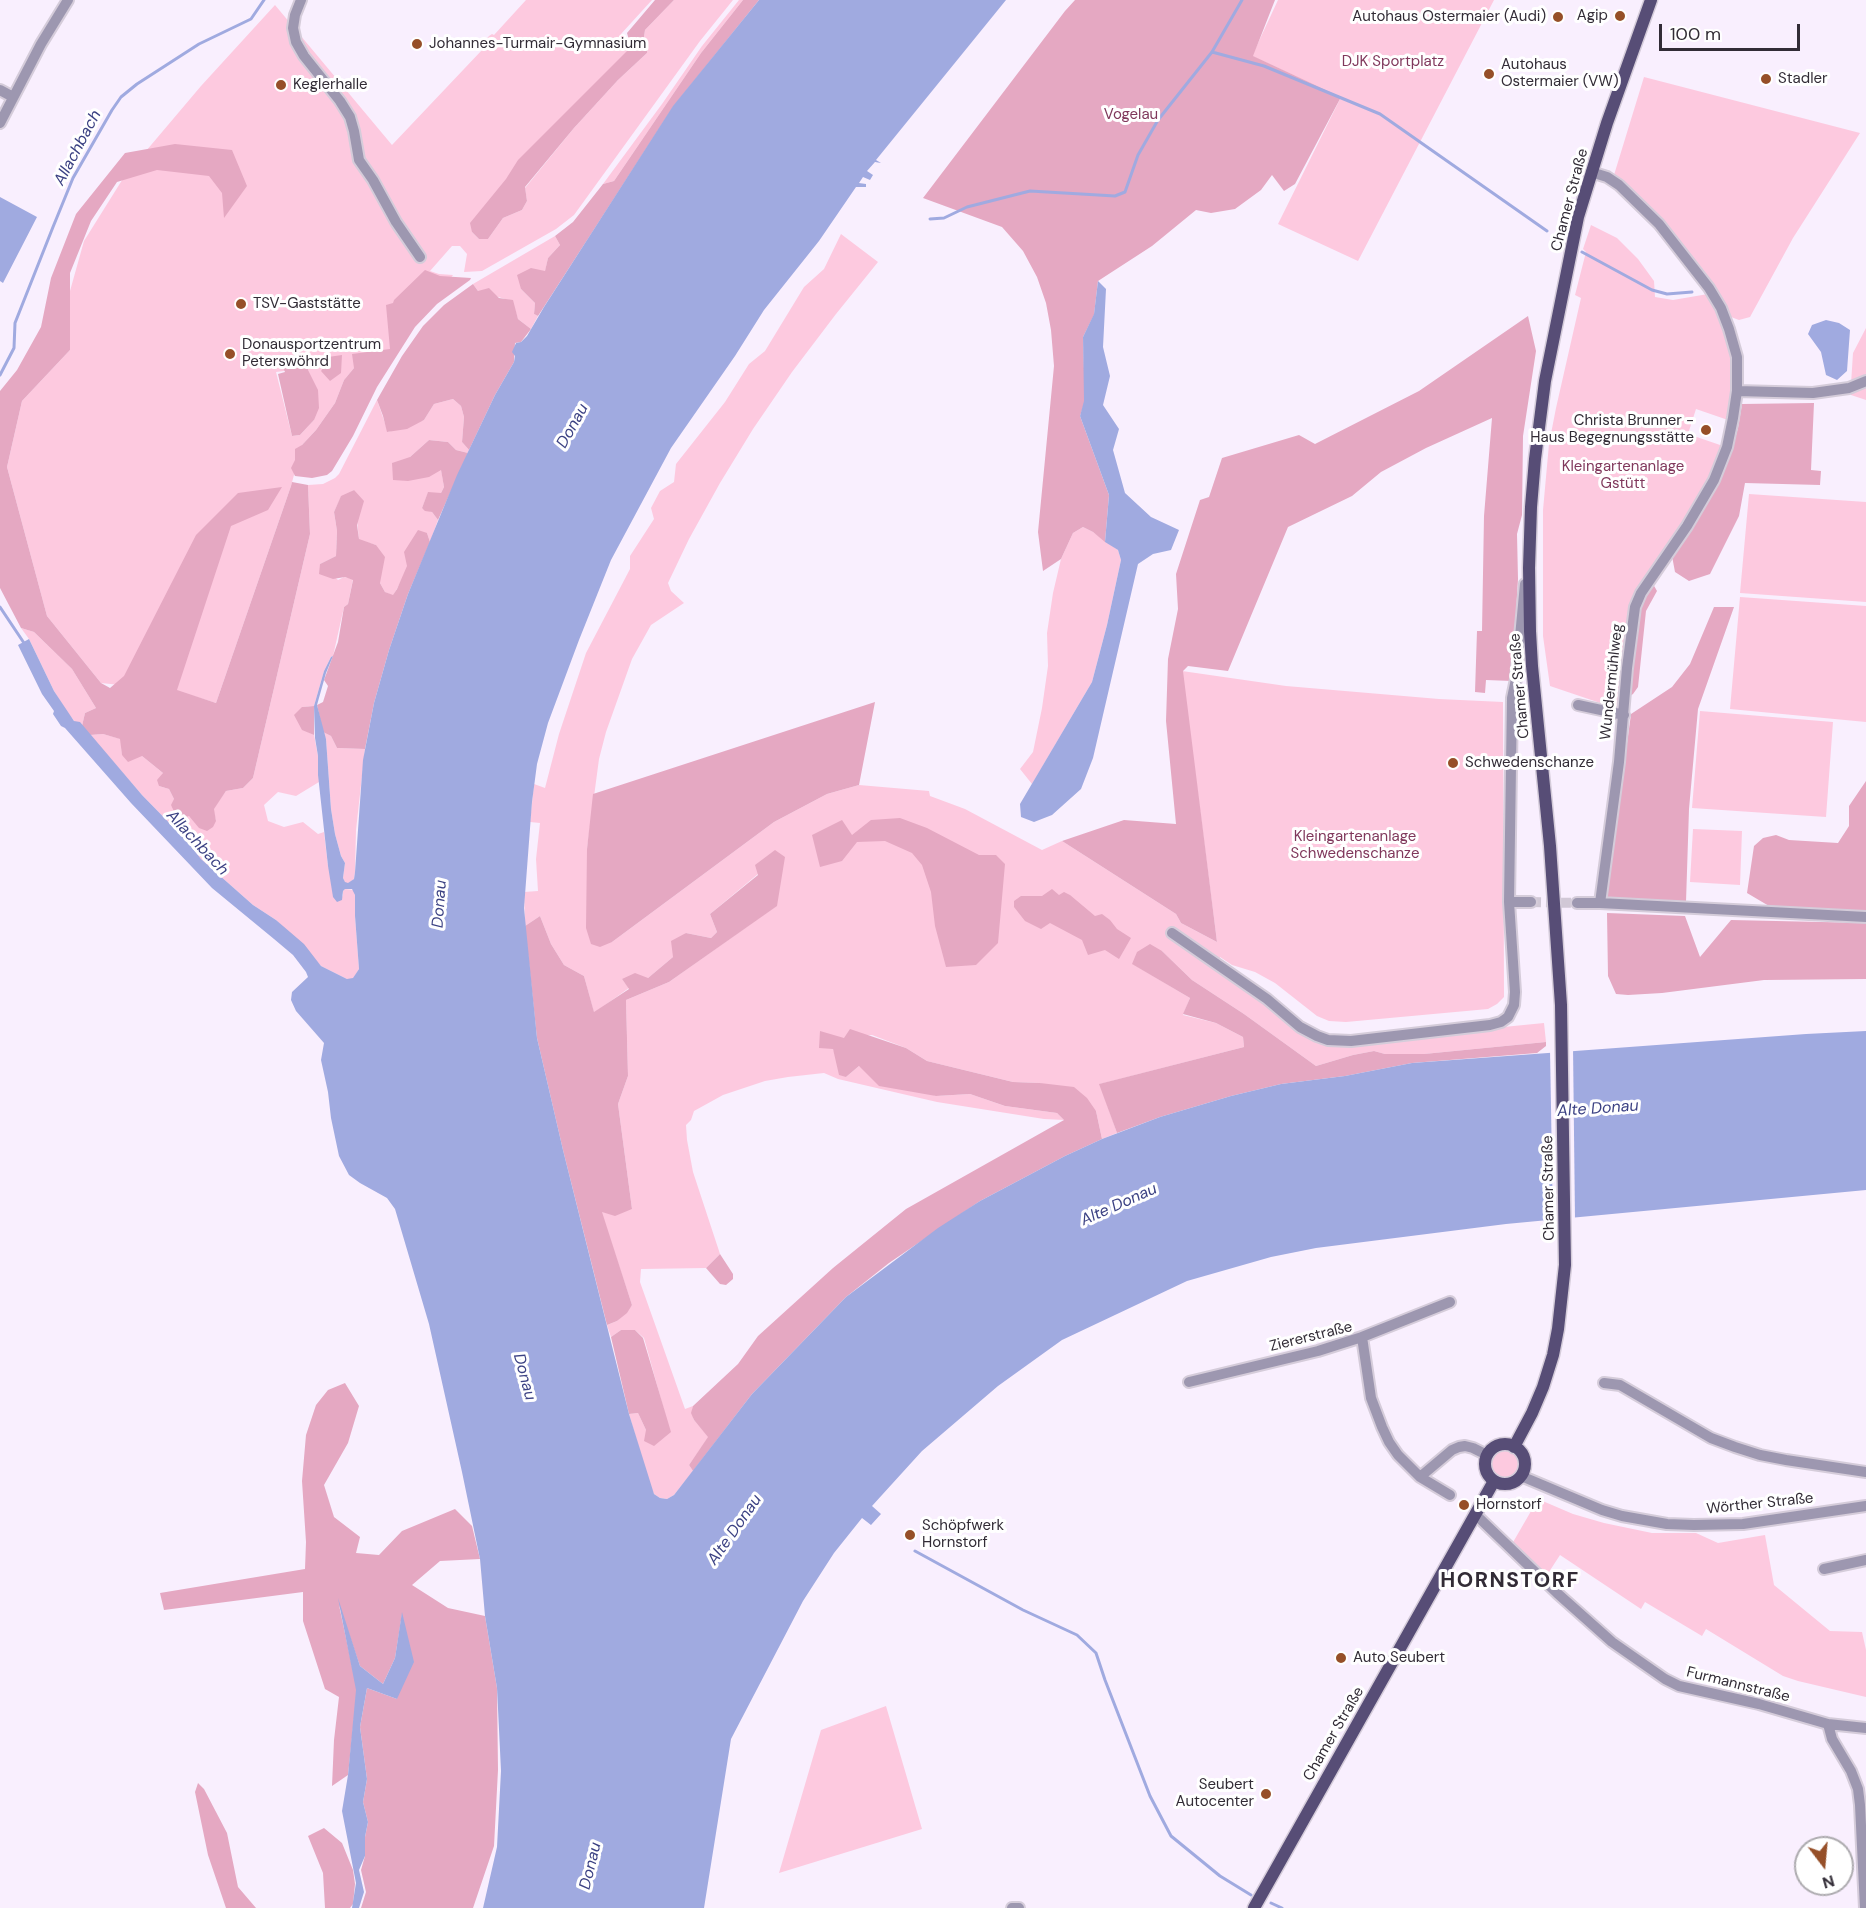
<!DOCTYPE html>
<html>
<head>
<meta charset="utf-8">
<style>
	body { margin:0 }
	#map { position:relative; width:1866px; height:1908px; overflow:hidden; background:#f9effe; font-family:"DM Sans",sans-serif }
	canvas { display:block }
	.north { position:absolute; left:1794px; top:1836px; width:60px; height:60px; box-sizing:border-box; background:#fff; border:2px solid #adabaf; border-radius:50%; rotate:164deg; font-size:16px; font-weight:700; line-height:24px; text-align:center; color:#322c36 }
	.north::after { content:''; display:block; margin:auto; width:21px; height:27px; background:#964f28; clip-path:polygon(50% 0,100% 100%,50% 72%,0 100%) }
	.scale { position:absolute; left:1659px; top:24px; width:141px; height:27px; box-sizing:border-box; border:3px solid #322c36; border-top:0; padding-left:8px; font-size:18px; line-height:21px; white-space:nowrap; color:#322c36; -webkit-text-stroke:4px #fff; paint-order:stroke }
</style>
</head>
<body>
<div id="map">
<canvas width="1866" height="1908"></canvas>
<div class="north">N</div>
<div class="scale">100 m</div>
</div>
<script>
const ctx = document.querySelector('canvas').getContext('2d');
ctx.lineJoin = 'round';
function paint(path, color) { ctx.fillStyle = color; ctx.fill(path, 'evenodd'); }
const poly = rows => new Path2D(rows.map(r => 'M' + r).join(''));
function trace(path, color, width, dash) { ctx.strokeStyle = color; ctx.lineWidth = width; ctx.lineCap = dash ? 'butt' : 'round'; ctx.setLineDash(dash || []); ctx.stroke(path); }
function write(font, color, halo, rows, align = 'center') {
  ctx.font = font + ' "DM Sans",sans-serif'; ctx.lineWidth = 6; ctx.setLineDash([]); ctx.textBaseline = 'middle'; ctx.strokeStyle = halo; ctx.fillStyle = color; for (const [text, x, y, turn = 0] of rows) {
    ctx.save(); ctx.translate(x, y); ctx.rotate((+turn || 0) * Math.PI / 180); ctx.textAlign = isNaN(turn) ? turn : align; if (halo) ctx.strokeText(text, 0, 0); ctx.fillText(text, 0, 0); ctx.restore();
  }
}
paint(poly([
	[526,0,652,0,621,34,634,46,472,232,479,239,488,239,503,218,522,210,527,201,525,188,574,128,618,80,647,53,648,46,644,37,645,30,674,0,733,0,700,41,574,215,556,229,482,271,464,272,467,254,460,246,452,246,430,271,439,274,453,275,391,358,354,368,344,380,335,403,316,430,302,445,291,486,216,703,177,691,101,683,47,616,7,467,22,401,70,350,70,291,84,241,124,177,201,86,275,5,392,145,482,50,480,47,489,36,492,34,494,35],
	[307,368,314,420,300,435,292,436,276,372],
	[739,0,743,0,701,53,614,181,603,184,662,104,702,46],
	[1278,0,1494,0,1358,261,1278,224,1341,97,1252,56],
	[1644,77,1860,133,1793,238,1750,317,1739,320,1731,317,1721,296,1705,272,1664,222,1614,175],
	[1591,225,1617,238,1638,259,1654,281,1655,297,1673,300,1708,294,1720,314,1733,361,1733,387,1728,420,1696,409,1688,434,1723,446,1698,500,1683,523,1643,581,1634,597,1625,638,1618,709,1550,686,1543,636,1543,510,1549,444,1556,408,1581,298,1575,295,1586,252,1583,249],
	[841,234,878,262,836,314,792,372,753,429,720,483,689,539,668,583,671,591,684,603,651,625,632,659,606,732,599,759,587,849,612,942,774,822,827,794,859,785,929,791,930,796,965,809,1042,850,1062,841,1176,914,1181,923,1217,942,1182,671,1286,686,1439,699,1503,702,1504,997,1497,1004,1488,1009,1346,1022,1329,1021,1317,1016,1275,983,1255,972,1232,965,1220,957,1218,969,1293,1025,1342,1043,1544,1023,1546,1042,1424,1054,1385,1054,1374,1051,1353,1055,1316,1066,1244,1014,1192,980,1162,951,1133,964,1190,998,1183,1015,1216,1023,1243,1037,1244,1047,1100,1084,1117,1133,1102,1139,1096,1111,1040,1083,1013,1082,927,1061,906,1048,872,1035,844,1038,833,1049,846,1077,859,1066,936,1096,970,1094,1005,1106,1057,1113,1064,1120,1044,1119,937,1102,838,1079,824,1073,788,1077,765,1081,723,1095,694,1111,691,1120,686,1125,687,1140,693,1172,720,1254,706,1268,641,1269,640,1282,685,1409,693,1406,692,1413,694,1420,709,1437,689,1465,693,1471,674,1495,667,1499,660,1498,654,1494,650,1486,629,1414,638,1413,646,1430,670,1432,644,1338,635,1330,621,1330,611,1337,607,1325,617,1321,632,1305,601,1212,632,1209,618,1104,628,1076,626,1000,669,982,776,906,758,874,710,914,717,932,711,938,686,933,673,957,648,978,622,979,629,988,594,1013,584,976,564,965,551,944,540,916,525,926,524,892,538,891,536,859,540,823,530,822,534,784,545,788,559,734,586,653,630,569,630,556,654,519,651,508,660,491,674,482,676,464,725,402,749,364,765,351,804,287,824,269],
	[555,236,560,245,548,258,545,272,521,289,535,303,534,314,538,316,531,329,518,319,512,301,478,291,473,284],
	[1866,328,1866,400,1851,395,1851,384,1853,353],
	[453,399,461,406,464,417,462,442,469,450,468,453,456,450,448,442,429,440,410,457,441,469,444,487,441,493,428,493,422,508,432,512,438,520,430,542,427,533,393,596,385,592,380,583,376,545,359,540,354,490,341,497,334,512,337,531,336,556,320,564,338,580,344,577,353,579,348,604,344,607,333,656,331,657,324,671,314,706,302,707,302,729,314,735,318,756,319,782,296,796,278,792,264,805,268,821,284,827,303,822,318,834,324,832,328,866,343,897,343,891,345,889,354,890,355,895,355,916,359,969,353,979,347,979,321,966,276,920,253,905,201,859,187,841,142,795,90,735,103,734,121,739,122,755,142,756,163,773,159,786,169,789,174,799,189,816,216,821,213,809,226,791,243,788,253,778,310,534,308,485,323,484,335,478,339,474,377,400,388,432,424,420,434,404],
	[1749,494,1866,502,1866,602,1740,593],
	[1083,527,1093,532,1118,550,1121,560,1107,625,1092,682,1032,784,1020,769,1033,752,1042,708,1048,666,1047,633,1053,593,1061,559,1073,533],
	[1740,597,1866,606,1866,722,1730,709],
	[21,628,34,632,72,669,96,708,85,713,82,726,75,722,67,712,54,691,29,639],
	[1700,711,1833,722,1826,817,1692,808],
	[323,732,331,736,337,748,365,749,356,830,355,872,354,879,349,883,345,883,343,878,345,863,341,856,335,834,331,809,326,739],
	[1693,829,1742,831,1740,885,1690,882],
	'1491 1465a14 14 0 1 1 28 0a14 14 0 1 1-28 0Z',
	[1538,1499,1573,1514,1604,1523,1652,1533,1696,1533,1718,1543,1765,1535,1774,1585,1830,1631,1862,1632,1866,1650,1866,1697,1798,1681,1783,1676,1706,1629,1702,1636,1645,1602,1641,1609,1560,1555,1547,1575,1512,1544],
	[886,1706,922,1829,779,1873,821,1730]
]), '#fdc9df');
paint(poly([
	[655,0,674,0,645,30,644,37,648,46,647,53,618,80,574,128,525,187,527,201,522,210,503,218,488,239,479,239,472,232,470,223,506,179,518,160,631,47,627,33],
	[743,0,759,0,673,107,538,316,534,314,535,303,521,289,517,275,531,268,545,271,548,258,560,245,555,236,573,222,603,184,614,181,701,53],
	[1075,0,1275,0,1253,56,1341,97,1295,184,1284,191,1272,175,1261,190,1235,209,1211,213,1196,210,1152,246,1098,281,1094,315,1083,337,1085,401,1080,416,1109,495,1105,542,1093,532,1083,527,1073,533,1061,559,1043,571,1038,532,1054,366,1051,330,1046,303,1037,277,1023,251,1002,227,923,198,1065,11],
	[175,144,232,150,247,186,224,218,222,193,209,176,157,170,117,182,91,221,70,273,70,350,22,401,7,467,47,616,101,683,110,688,124,676,196,535,238,493,282,487,268,510,231,526,177,690,216,703,291,486,292,482,308,485,310,534,253,778,243,788,226,791,214,809,216,821,213,827,207,831,199,828,189,816,178,820,171,805,174,799,169,789,159,786,157,780,163,773,142,756,128,762,122,755,120,739,103,734,90,735,82,726,85,713,96,708,72,669,34,632,21,628,0,588,0,391,17,370,41,327,51,278,76,214,125,153],
	[425,270,440,276,471,278,470,280,437,304,415,327,377,387,353,436,332,471,327,475,312,478,295,476,291,468,295,460,295,449,302,445,316,430,335,403,344,380,354,368,352,354,390,349,386,305,393,303,394,300],
	[473,284,478,291,489,288,499,298,513,300,518,319,531,329,521,342,515,343,514,362,495,395,469,450,462,442,464,417,461,406,453,399,434,404,424,420,407,429,387,432,383,416,377,400,402,356,423,326,444,305],
	[1528,316,1536,351,1523,436,1522,515,1517,534,1518,579,1512,681,1486,680,1485,693,1475,692,1477,631,1482,631,1484,516,1492,418,1426,448,1381,472,1352,496,1288,527,1228,671,1188,666,1183,671,1217,942,1181,923,1176,914,1062,841,1124,820,1176,824,1166,721,1168,659,1178,609,1176,574,1200,500,1209,497,1222,458,1299,435,1315,444,1419,391],
	[342,355,341,373,330,381,321,371,326,364,328,357],
	[309,359,308,370,318,390,319,408,314,420,300,435,292,436,278,374,285,372,282,365,283,362],
	[1814,403,1811,470,1821,471,1820,485,1745,483,1739,516,1710,574,1689,581,1675,572,1672,556,1703,510,1719,479,1732,450,1738,428,1742,404],
	[429,440,448,442,456,450,468,453,438,520,432,512,425,511,422,508,428,492,441,493,444,487,441,470,429,477,408,481,393,480,392,463,410,457],
	[354,490,364,501,357,525,359,539,376,545,385,557,380,583,385,592,393,595,397,589,407,566,404,552,418,530,427,533,430,542,408,594,389,650,374,703,365,749,337,748,331,736,323,732,317,705,323,702,328,686,324,680,338,642,344,607,348,604,353,580,345,577,333,579,319,574,320,564,336,556,337,531,334,512,341,496],
	[1653,584,1657,591,1646,611,1638,687,1633,694,1630,696,1641,603],
	[1714,607,1734,607,1698,709,1689,809,1686,902,1606,898,1631,714,1672,687,1690,664],
	[875,702,859,785,827,794,774,822,612,942,600,947,591,944,586,928,587,849,593,794],
	[314,706,314,735,302,730,294,715,302,707],
	[1866,781,1866,912,1769,906,1747,893,1754,846,1763,838,1776,835,1789,840,1838,843,1849,826,1849,806],
	[900,818,927,828,979,855,996,855,1005,864,998,943,976,965,946,967,935,926,931,892,922,865,912,853,885,841,857,842,842,861,820,867,812,835,842,820,852,835,871,820],
	[775,850,785,857,777,906,669,982,626,1000,628,1076,618,1104,632,1209,615,1216,602,1212,632,1305,627,1313,617,1321,607,1325,563,1150,537,1038,525,926,540,916,551,944,564,965,584,976,594,1012,629,989,622,979,635,973,648,978,673,957,671,941,686,933,711,938,717,932,710,914,758,875,755,865],
	[1052,889,1059,895,1064,892,1070,895,1095,916,1102,914,1110,920,1117,929,1131,938,1119,959,1105,950,1088,955,1082,940,1050,923,1041,929,1025,921,1014,907,1014,901,1021,896,1042,896],
	[1607,913,1685,916,1700,957,1731,920,1866,923,1866,979,1764,980,1662,993,1628,995,1616,994,1608,976],
	[1150,944,1162,951,1192,980,1244,1014,1316,1066,1353,1055,1374,1051,1385,1054,1424,1054,1546,1042,1546,1046,1537,1053,1412,1063,1345,1076,1281,1084,1231,1096,1160,1117,1117,1133,1099,1084,1244,1047,1243,1037,1216,1023,1183,1014,1190,998,1132,964,1137,952],
	[850,1029,906,1048,927,1061,1013,1082,1040,1083,1074,1087,1087,1098,1096,1111,1102,1139,1065,1156,980,1201,889,1263,846,1297,752,1394,693,1471,689,1465,708,1437,694,1420,691,1413,693,1406,738,1364,758,1336,833,1268,906,1209,1064,1120,1057,1113,1005,1106,970,1094,936,1096,879,1086,859,1066,846,1077,839,1075,833,1049,819,1048,820,1031,844,1038],
	[720,1254,733,1274,733,1279,726,1285,720,1284,706,1268],
	[621,1330,635,1330,643,1338,671,1432,654,1446,644,1441,646,1430,638,1413,629,1414,611,1337],
	[345,1383,359,1406,348,1443,324,1485,334,1517,360,1537,356,1553,379,1555,402,1531,455,1509,472,1526,480,1559,440,1561,412,1585,448,1608,485,1616,497,1688,498,1770,494,1846,473,1908,361,1908,366,1892,361,1870,365,1856,365,1837,368,1822,363,1802,367,1779,360,1727,367,1688,397,1699,402,1614,395,1658,383,1684,360,1666,339,1605,357,1690,348,1775,332,1786,334,1740,339,1697,325,1689,303,1621,303,1592,164,1610,160,1593,305,1569,306,1542,302,1481,306,1435,316,1405,328,1390],
	[198,1783,204,1789,227,1833,238,1887,256,1908,226,1908,208,1855,195,1792],
	[324,1828,342,1843,353,1870,355,1884,353,1904,350,1908,325,1908,323,1873,308,1836]
]), '#e5a8c2');
paint(poly([
	[759,0,1006,0,876,160,881,163,875,162,867,171,873,175,870,180,863,177,859,183,866,184,866,187,856,187,819,241,764,310,735,356,671,448,611,560,579,640,548,723,537,764,532,802,524,908,537,1038,563,1150,629,1414,654,1494,660,1498,667,1499,674,1495,752,1394,846,1297,938,1228,980,1201,1065,1156,1102,1139,1160,1117,1231,1096,1281,1084,1345,1076,1412,1063,1806,1034,1866,1031,1866,1190,1506,1224,1316,1248,1271,1257,1187,1281,1062,1340,998,1386,922,1451,872,1506,881,1514,871,1525,862,1518,834,1553,803,1601,731,1739,704,1908,483,1908,497,1847,501,1771,497,1688,485,1616,480,1559,462,1472,429,1324,395,1209,387,1198,360,1183,349,1175,339,1156,331,1118,328,1092,321,1060,324,1043,296,1011,291,1000,292,992,308,977,306,972,293,955,274,939,212,888,131,803,65,728,61,726,53,714,54,711,42,694,18,645,29,639,54,691,74,721,80,722,142,795,187,841,201,859,253,905,276,920,304,944,321,966,347,979,353,978,359,969,355,916,355,895,352,889,345,889,343,891,342,900,337,902,333,897,328,866,318,775,318,756,315,738,314,706,324,671,331,657,333,656,326,673,317,705,326,739,331,809,335,834,341,856,345,863,343,878,345,882,348,883,354,879,355,872,363,760,374,703,389,650,408,594,457,475,495,395,514,362,515,356,512,352,516,343,521,342,527,336,544,307,673,106],
	[0,197,37,217,3,283,0,281],
	[1098,281,1106,289,1103,347,1110,376,1103,405,1119,429,1113,450,1125,493,1151,517,1179,530,1171,550,1153,554,1138,564,1093,758,1081,789,1052,815,1034,822,1021,817,1020,804,1092,682,1107,625,1121,560,1118,550,1105,542,1109,495,1080,416,1084,401,1083,337,1094,314],
	[1826,320,1839,323,1850,330,1847,371,1837,380,1826,375,1821,352,1808,334,1812,325],
	[338,1598,360,1666,383,1684,395,1658,402,1612,414,1662,397,1699,367,1688,360,1727,367,1779,363,1802,368,1822,365,1837,365,1856,359,1870,364,1892,359,1908,352,1908,356,1883,342,1811,348,1775,356,1690]
]), '#a0aae0');
paint(poly([
	[1573,1047,1575,1220,1553,1223,1550,1049]
]), '#f9effe');
trace(poly([
	[1212,52,1264,66,1380,114,1547,231],
	[930,219,944,218,967,207,1030,191,1115,196,1125,192,1138,155,1158,120,1212,52,1242,0],
	[1582,252,1652,290,1667,294,1692,292],
	[0,375,14,348,15,323,53,227,73,178,112,110,121,97,137,84,199,44,251,19,264,0],
	[0,607,24,643],
	[915,1551,1023,1610,1077,1635,1096,1653,1105,1680,1150,1796,1171,1836,1220,1876,1251,1895],
	[1271,1903,1282,1908]
]), '#a0aae0', 3);
trace(poly([
	[1531,902,1577,903]
]), '#d1c8d6', 10, [10, 5]);
const minor = poly([
	[301,0,295,15,293,28,296,42,304,56,340,101,350,117,354,131,359,160,373,180,396,222,420,257],
	[0,90,13,97],
	[0,123,41,44,68,0],
	[1591,172,1607,177,1619,185,1659,224,1709,288,1721,308,1729,329,1737,357,1737,391,1733,418,1727,447,1714,480,1687,526,1641,593,1635,607,1627,668,1619,762,1600,903,1866,917],
	[1737,391,1813,393,1849,388,1866,381],
	[1578,705,1624,715],
	[1509,902,1531,902],
	[1577,903,1600,903],
	[1172,933,1267,999,1300,1027,1317,1036,1328,1040,1351,1041,1490,1025,1501,1022,1508,1017,1514,1005,1515,992,1509,902,1512,698,1516,679,1525,584],
	[1362,1337,1450,1302],
	[1189,1382,1318,1351,1362,1337,1371,1398,1382,1427,1389,1442,1398,1455,1420,1477,1450,1495],
	[1604,1383,1620,1385,1711,1438,1735,1447,1760,1455,1786,1460,1866,1472],
	[1521,1476,1602,1510,1622,1516,1667,1524,1694,1525,1743,1524,1866,1506],
	[1420,1477,1452,1450,1459,1447,1465,1446,1473,1448,1487,1455],
	[1476,1515,1557,1593,1612,1642,1665,1679,1679,1686,1759,1704,1828,1724,1866,1728],
	[1824,1569,1866,1560],
	[1828,1724,1832,1739,1851,1771,1858,1789,1860,1805,1865,1908],
	[1012,1908,1019,1908]
]);
const major = poly([
	'1485 1464a20 20 0 1 1 40 0a20 20 0 1 1-40 0Z',
	[1514,1447,1532,1413,1543,1387,1553,1355,1558,1329,1565,1265,1561,1005,1550,846,1532,666,1530,631,1529,568,1531,507,1535,459,1545,381,1578,217,1607,123,1651,0],
	[1254,1908,1494,1481]
]);
trace(minor, '#d5ccda', 14);
trace(major, '#d5ccda', 15);
trace(minor, '#9d97b0', 10);
trace(major, '#574d76', 12);
for (const [x, y, r, color] of [
	[1620,16,6,"#964f28"],
	[1558,17,6,"#964f28"],
	[417,44,6,"#964f28"],
	[1489,74,6,"#964f28"],
	[1766,79,6,"#964f28"],
	[281,85,6,"#964f28"],
	[241,304,6,"#964f28"],
	[230,354,6,"#964f28"],
	[1706,430,6,"#964f28"],
	[1453,763,6,"#964f28"],
	[1464,1505,6,"#964f28"],
	[910,1535,6,"#964f28"],
	[1341,1658,6,"#964f28"],
	[1266,1794,6,"#964f28"]
]) { const dot = new Path2D(); dot.arc(x, y, r, 0, 2 * Math.PI); ctx.fillStyle = color; ctx.fill(dot); trace(dot, '#fff', 2); }
write('15px', '#322c36', '#fff', [
	["Agip",1608,16,"right"],
	["Autohaus Ostermaier (Audi)",1546,17,"right"],
	["Johannes-Turmair-Gymnasium",429,44],
	["Autohaus",1501,65],
	["Ostermaier (VW)",1501,82],
	["Stadler",1778,79],
	["Keglerhalle",293,85],
	["TSV-Gaststätte",253,304],
	["Donausportzentrum",242,345],
	["Peterswöhrd",242,362],
	["Christa Brunner -",1694,421,"right"],
	["Haus Begegnungsstätte",1694,438,"right"],
	["Schwedenschanze",1465,763],
	["Hornstorf",1476,1505],
	["Schöpfwerk",922,1526],
	["Hornstorf",922,1543],
	["Auto Seubert",1353,1658],
	["Seubert",1254,1785,"right"],
	["Autocenter",1254,1802,"right"]
], 'left');
write('15px', '#80385c', '#fff', [
	["DJK Sportplatz",1393,62],
	["Vogelau",1131,115],
	["Kleingartenanlage",1623,467],
	["Gstütt",1623,484],
	["Kleingartenanlage",1355,837],
	["Schwedenschanze",1355,854]
]);
write('15px', '#322c36', '#fff', [
	["Chamer Straße",1570,200,-75],
	["Wundermühlweg",1612,682,-84],
	["Chamer Straße",1520,686,-95],
	["Chamer Straße",1549,1188,-91],
	["Ziererstraße",1311,1337,-14],
	["Wörther Straße",1760,1504,-6],
	["Furmannstraße",1738,1685,14],
	["Chamer Straße",1334,1734,-60]
]);
write('italic 16px', '#3b4183', '#fff', [
	["Allachbach",78,148,-62],
	["Donau",573,426,-61],
	["Allachbach",197,843,47],
	["Donau",440,904,-86],
	["Alte Donau",1598,1109,-4],
	["Alte Donau",1119,1205,-24],
	["Donau",524,1377,75],
	["Alte Donau",735,1530,-55],
	["Donau",591,1866,-76]
]);
ctx.letterSpacing = '1.5px';
write('bold 21px', '#322c36', '#fff', [
	["HORNSTORF",1510,1581]
]);
ctx.letterSpacing = '0px';
</script>
</body>
</html>
